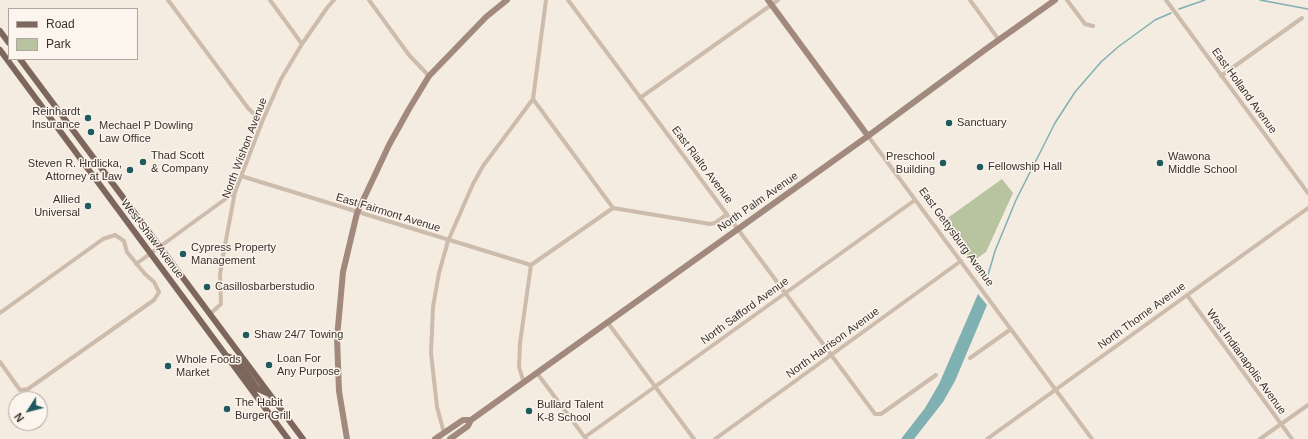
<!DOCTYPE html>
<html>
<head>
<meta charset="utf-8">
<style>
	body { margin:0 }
	#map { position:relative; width:1308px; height:439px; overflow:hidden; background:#f4ebe1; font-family:Arial,sans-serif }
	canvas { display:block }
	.legend { position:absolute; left:8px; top:8px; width:130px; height:52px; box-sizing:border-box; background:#fbf5ee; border:1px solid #aea6a0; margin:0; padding:5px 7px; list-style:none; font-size:12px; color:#3b302b }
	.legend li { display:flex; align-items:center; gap:8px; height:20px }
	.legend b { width:20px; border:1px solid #aea6a0 }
	.north { position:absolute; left:8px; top:391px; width:40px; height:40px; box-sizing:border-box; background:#fbf5ee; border:1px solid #aea6a0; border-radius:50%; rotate:234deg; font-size:11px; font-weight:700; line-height:16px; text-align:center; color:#3b302b }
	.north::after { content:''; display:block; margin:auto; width:14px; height:18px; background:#1f5a5e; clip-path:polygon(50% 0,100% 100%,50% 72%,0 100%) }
</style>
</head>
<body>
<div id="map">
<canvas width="1308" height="439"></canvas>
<ul class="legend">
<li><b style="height:5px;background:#7d675c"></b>Road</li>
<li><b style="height:11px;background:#b8c4a0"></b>Park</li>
</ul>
<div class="north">N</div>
</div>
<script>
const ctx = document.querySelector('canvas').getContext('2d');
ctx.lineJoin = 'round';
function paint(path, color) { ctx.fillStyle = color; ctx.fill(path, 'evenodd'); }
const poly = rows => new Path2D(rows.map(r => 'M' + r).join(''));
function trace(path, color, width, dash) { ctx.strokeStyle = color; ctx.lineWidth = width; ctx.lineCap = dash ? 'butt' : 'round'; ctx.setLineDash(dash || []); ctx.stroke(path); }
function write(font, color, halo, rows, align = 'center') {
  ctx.font = font + ' Arial,sans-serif'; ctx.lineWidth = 3; ctx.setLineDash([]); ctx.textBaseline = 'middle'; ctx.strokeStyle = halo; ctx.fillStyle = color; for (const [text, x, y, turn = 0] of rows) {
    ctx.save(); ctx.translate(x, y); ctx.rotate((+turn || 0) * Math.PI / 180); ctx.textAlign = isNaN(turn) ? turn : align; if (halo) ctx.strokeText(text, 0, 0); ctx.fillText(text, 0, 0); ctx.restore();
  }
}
paint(poly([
	[1002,179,1013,193,986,252,972,262,942,222]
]), '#b8c4a0');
paint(poly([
	[978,294,987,305,955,381,943,402,914,439,901,439,925,408,939,384]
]), '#7fb0b2');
trace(poly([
	[1260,0,1308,9],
	[1179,9,1205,0],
	[986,282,995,251,1016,200,1055,123,1075,92,1101,62,1118,47,1155,20,1171,13]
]), '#7fb0b2', 1.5);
trace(poly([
	[168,0,248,108,262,122],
	[270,0,302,44],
	[369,0,409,55,429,76],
	[568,0,875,414,881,414,936,375],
	[970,0,999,40],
	[1067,0,1085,24,1093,26],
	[1166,0,1308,193],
	[1221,76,1302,18],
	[640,98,778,0],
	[533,99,613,208],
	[868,136,1092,439],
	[241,176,531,265],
	[136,264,235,192],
	[1187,295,1292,439],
	[0,313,103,239,115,235,124,241,127,252,145,274,154,282,159,292,154,300,28,389,20,390,0,362],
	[210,314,221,304,220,275,222,261,235,192,262,122,281,79,302,44,327,8,334,0],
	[608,323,694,439],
	[970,358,1011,329],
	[537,373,586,439],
	[524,383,519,367,520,343,531,265,613,208,710,224,715,223,727,214],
	[444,433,437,407,431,353,433,307,439,273,448,241,473,184,483,166,533,99,546,0],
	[585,437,915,200],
	[715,439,961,261],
	[987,439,1308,208],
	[1260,439,1308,405]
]), '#cdbbac', 4);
trace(poly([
	[768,0,868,136],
	[347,439,339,391,337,338,343,272,357,213,389,145,409,109,429,76,486,17,507,0],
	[435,439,463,420,471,420],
	[450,439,468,426,471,420,868,136,986,49,1055,0]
]), '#a18a7d', 6);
trace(poly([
	[0,31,9,43],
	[0,50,288,439],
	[20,59,303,439],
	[227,356,236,359,258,389,269,394]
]), '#7d675c', 6);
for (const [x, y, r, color] of [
	[88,118,4,"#1f5a5e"],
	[949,123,4,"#1f5a5e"],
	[91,132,4,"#1f5a5e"],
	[143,162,4,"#1f5a5e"],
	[943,163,4,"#1f5a5e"],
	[1160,163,4,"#1f5a5e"],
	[980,167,4,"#1f5a5e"],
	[130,170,4,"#1f5a5e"],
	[88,206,4,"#1f5a5e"],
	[183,254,4,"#1f5a5e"],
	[207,287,4,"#1f5a5e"],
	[246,335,4,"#1f5a5e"],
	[269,365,4,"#1f5a5e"],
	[168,366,4,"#1f5a5e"],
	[227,409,4,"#1f5a5e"],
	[529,411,4,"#1f5a5e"]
]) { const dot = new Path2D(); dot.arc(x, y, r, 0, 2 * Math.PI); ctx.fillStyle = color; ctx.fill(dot); trace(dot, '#fbf5ee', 1.5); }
write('11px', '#3b302b', '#fbf5ee', [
	["East Holland Avenue",1244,91,54],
	["North Wishon Avenue",245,148,-69],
	["East Rialto Avenue",702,165,53],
	["North Palm Avenue",758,202,-35],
	["East Fairmont Avenue",388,213,17],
	["East Gettysburg Avenue",956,237,54],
	["West Shaw Avenue",152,239,53],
	["North Safford Avenue",745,311,-36],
	["North Thorne Avenue",1142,316,-36],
	["North Harrison Avenue",833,343,-36],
	["West Indianapolis Avenue",1246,362,54]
]);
write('11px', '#3b302b', '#fbf5ee', [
	["Reinhardt",80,112,"right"],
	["Insurance",80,125,"right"],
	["Sanctuary",957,123],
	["Mechael P Dowling",99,126],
	["Law Office",99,139],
	["Thad Scott",151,156],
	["& Company",151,169],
	["Preschool",935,157,"right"],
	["Building",935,170,"right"],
	["Wawona",1168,157],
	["Middle School",1168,170],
	["Steven R. Hrdlicka,",122,164,"right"],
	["Attorney at Law",122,177,"right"],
	["Fellowship Hall",988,167],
	["Allied",80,200,"right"],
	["Universal",80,213,"right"],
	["Cypress Property",191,248],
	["Management",191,261],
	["Casillosbarberstudio",215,287],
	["Shaw 24/7 Towing",254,335],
	["Loan For",277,359],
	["Any Purpose",277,372],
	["Whole Foods",176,360],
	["Market",176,373],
	["The Habit",235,403],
	["Burger Grill",235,416],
	["Bullard Talent",537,405],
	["K-8 School",537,418]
], 'left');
</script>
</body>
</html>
